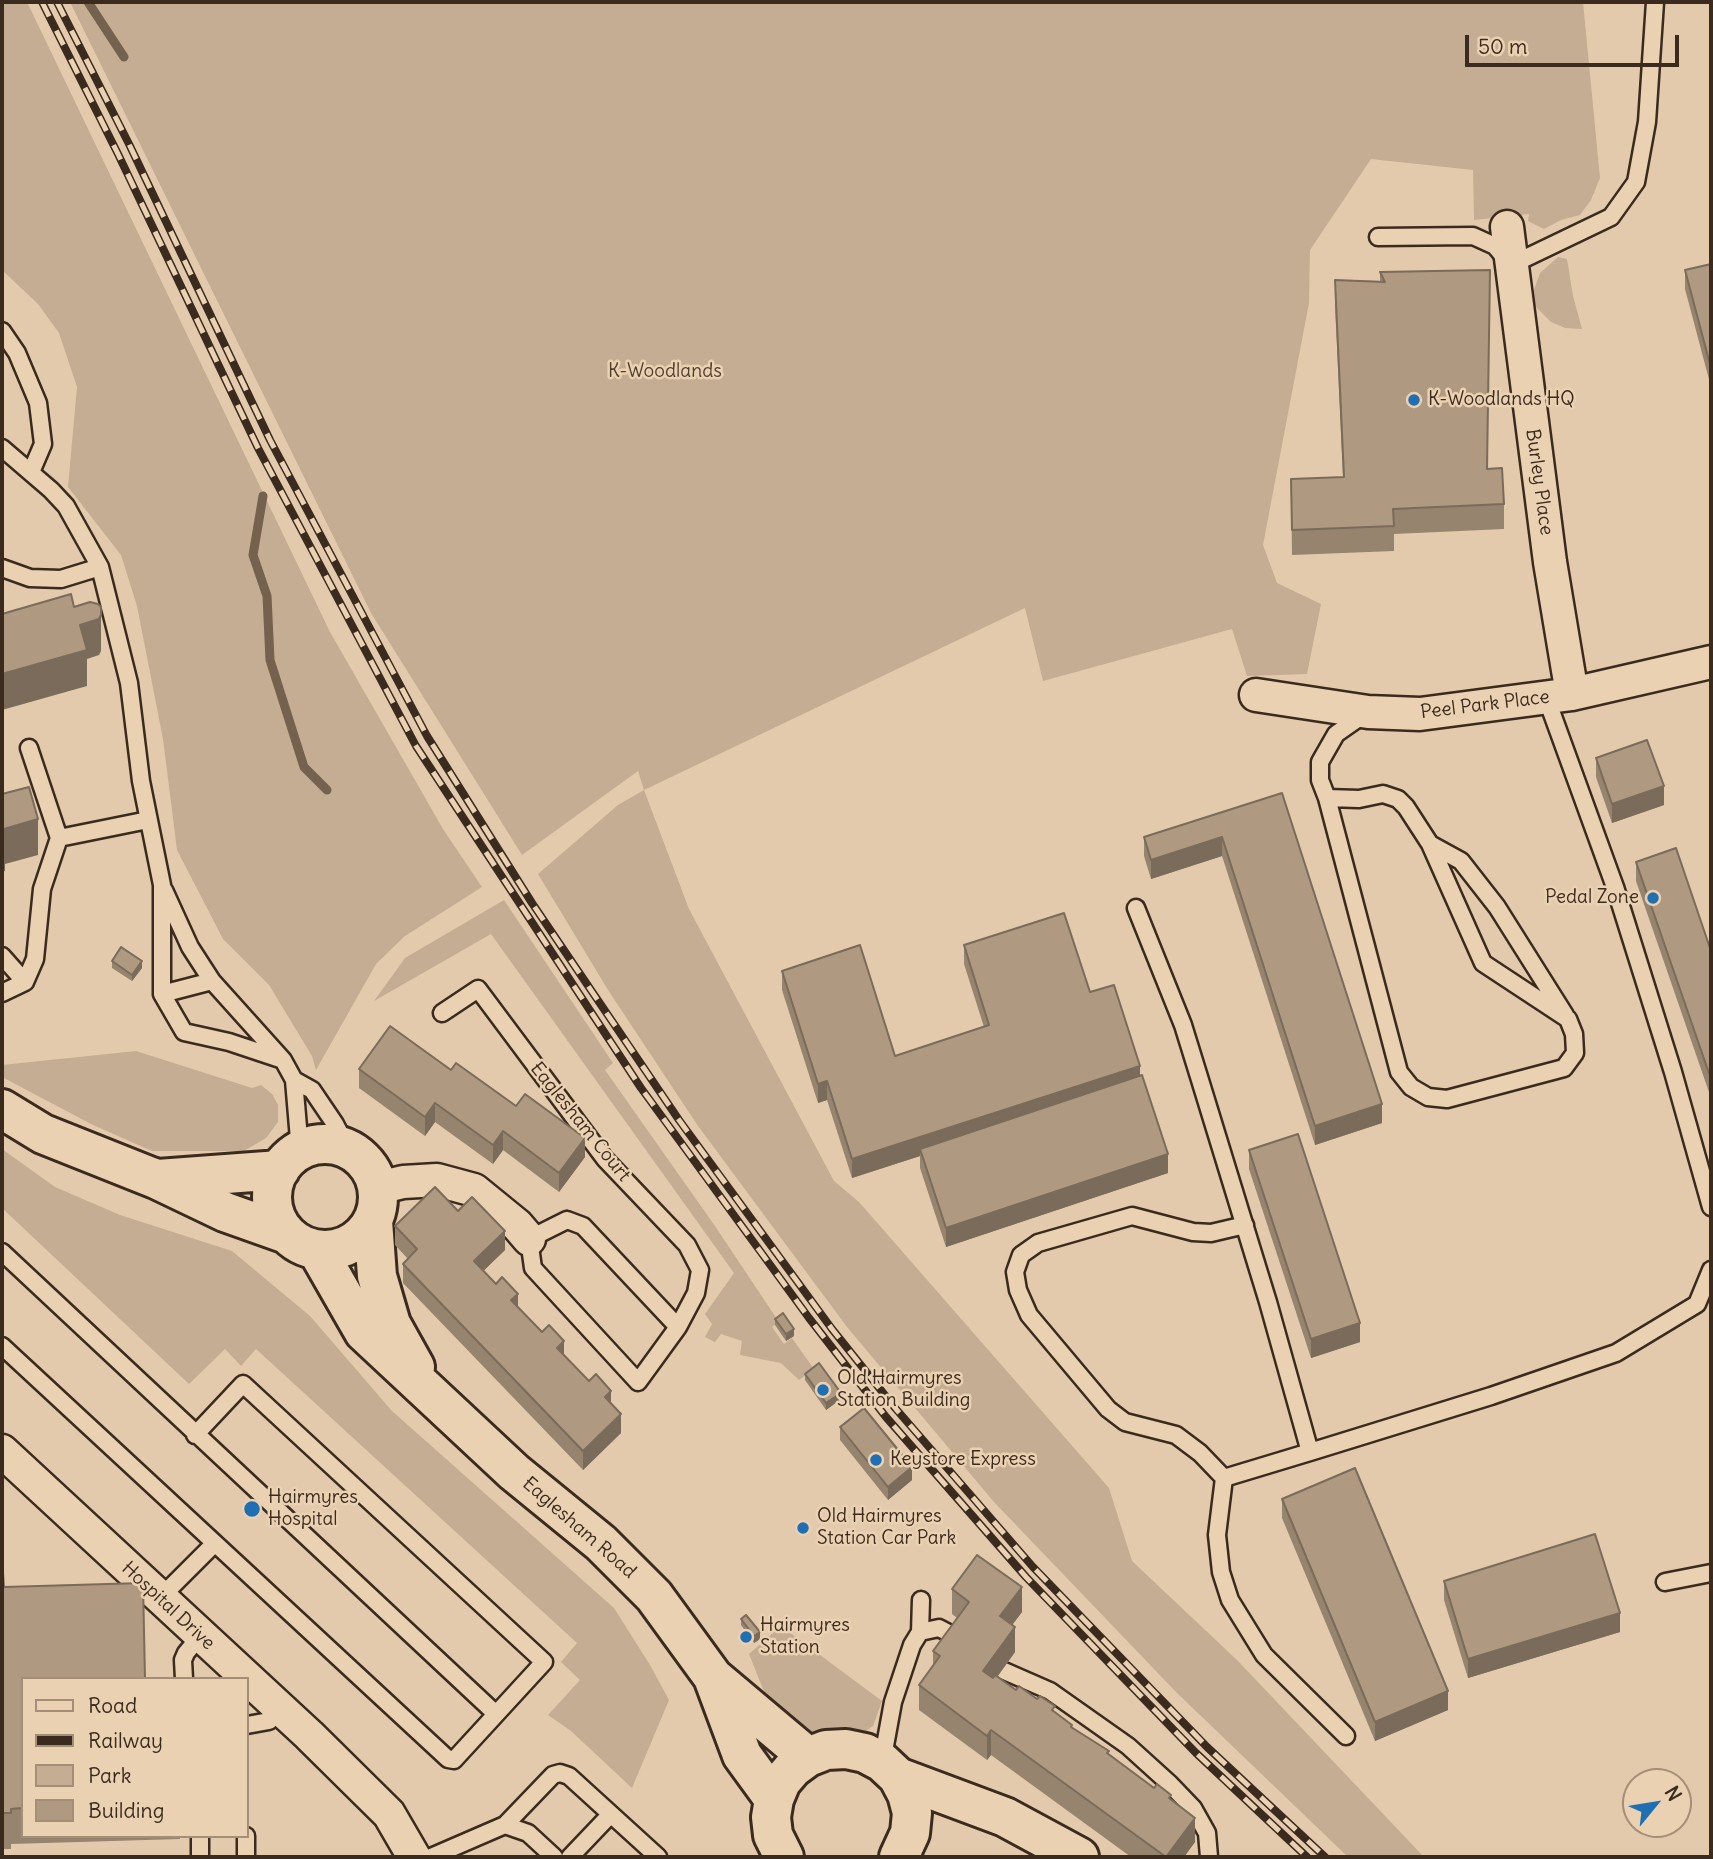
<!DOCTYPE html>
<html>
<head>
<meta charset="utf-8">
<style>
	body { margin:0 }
	#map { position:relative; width:1713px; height:1859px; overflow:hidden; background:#e3caac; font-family:Delius,sans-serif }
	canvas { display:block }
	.frame { position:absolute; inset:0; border:4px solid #3b2a1e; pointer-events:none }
	.legend { position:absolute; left:21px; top:1677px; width:228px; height:161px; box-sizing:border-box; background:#ead1b2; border:2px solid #a48e77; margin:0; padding:9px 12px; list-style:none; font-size:21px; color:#3b2a1e }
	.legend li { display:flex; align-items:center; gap:14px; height:35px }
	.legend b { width:35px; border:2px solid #a48e77 }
	.north { position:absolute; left:1622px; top:1768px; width:70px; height:70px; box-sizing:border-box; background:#ead1b2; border:2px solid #a48e77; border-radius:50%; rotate:60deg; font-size:19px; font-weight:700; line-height:28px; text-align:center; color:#3b2a1e }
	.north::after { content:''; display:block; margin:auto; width:24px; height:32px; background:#1f6fb2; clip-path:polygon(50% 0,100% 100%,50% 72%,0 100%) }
	.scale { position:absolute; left:1465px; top:35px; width:214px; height:32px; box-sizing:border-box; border:4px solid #3b2a1e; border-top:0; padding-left:9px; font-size:21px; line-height:24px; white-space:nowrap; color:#3b2a1e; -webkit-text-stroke:5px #ead1b2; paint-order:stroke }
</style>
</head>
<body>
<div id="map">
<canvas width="1713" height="1859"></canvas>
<div class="frame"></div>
<ul class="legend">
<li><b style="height:9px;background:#ead1b2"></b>Road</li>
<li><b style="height:9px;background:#3b2a1e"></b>Railway</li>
<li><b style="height:19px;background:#c4ad92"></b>Park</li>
<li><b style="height:19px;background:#af9980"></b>Building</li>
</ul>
<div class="north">N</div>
<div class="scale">50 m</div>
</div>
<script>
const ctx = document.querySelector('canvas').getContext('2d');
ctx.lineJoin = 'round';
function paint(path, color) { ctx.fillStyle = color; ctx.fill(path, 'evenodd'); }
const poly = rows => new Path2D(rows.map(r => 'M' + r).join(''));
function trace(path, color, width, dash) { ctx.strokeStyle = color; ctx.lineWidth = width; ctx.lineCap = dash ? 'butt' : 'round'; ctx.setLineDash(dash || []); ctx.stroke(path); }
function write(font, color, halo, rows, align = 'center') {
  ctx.font = font + ' Delius,sans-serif'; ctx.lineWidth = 5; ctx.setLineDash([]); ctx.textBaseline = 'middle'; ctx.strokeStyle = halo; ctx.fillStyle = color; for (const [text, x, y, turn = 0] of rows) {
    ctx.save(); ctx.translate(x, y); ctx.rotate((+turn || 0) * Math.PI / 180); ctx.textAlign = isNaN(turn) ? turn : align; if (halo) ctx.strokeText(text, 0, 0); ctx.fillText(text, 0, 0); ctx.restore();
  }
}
paint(poly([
	[2,2,27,2,330,632,443,829,482,887,405,936,376,964,316,1070,312,1056,269,985,223,939,177,850,163,739,137,606,121,555,68,487,77,387,59,333,38,304,2,270],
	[70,2,1583,2,1600,178,1591,200,1580,215,1561,220,1544,229,1528,221,1529,214,1474,220,1473,170,1371,159,1310,250,1309,303,1263,545,1277,583,1321,604,1307,674,1247,676,1232,629,1043,681,1025,608,644,790,689,909,834,1181,859,1202,1109,1488,1132,1561,1238,1661,1424,1857,1348,1857,1176,1692,994,1502,847,1327,698,1126,608,990,538,874,618,805,644,790,638,771,522,855,371,613],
	[1558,257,1567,259,1573,296,1582,329,1565,328,1551,322,1536,307,1531,298,1540,273],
	[504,900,613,1063,605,1070,715,1226,779,1322,772,1327,784,1344,792,1338,814,1369,799,1380,781,1363,740,1355,742,1341,721,1334,715,1342,705,1337,712,1324,705,1314,734,1273,491,934,374,1001,405,958],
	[136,1051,252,1088,261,1085,272,1094,278,1105,278,1122,266,1138,244,1151,152,1151,93,1125,2,1077,2,1065],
	[2,1149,55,1187,120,1215,232,1251,310,1316,392,1411,614,1608,650,1665,669,1700,632,1788,571,1731,548,1715,580,1680,561,1662,577,1643,256,1349,241,1366,225,1349,189,1384,2,1208],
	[781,1626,882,1701,873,1726,859,1736,809,1733,773,1714,749,1654]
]), '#c4ad92');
trace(poly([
	[88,2,124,57],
	[263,496,253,555,267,596,270,660,304,767,327,790]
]), '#74614e', 9);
const lane = poly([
	[1378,237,1473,236,1495,246,1511,265,1611,217,1636,182,1647,122,1655,2],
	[2,331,17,353,38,403,43,444,31,472],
	[2,448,51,490,66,506,100,567,129,683,141,781,162,885,162,994,184,1032,229,1042,283,1060],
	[2,568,30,578,61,579,100,567],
	[1546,697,1615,887,1673,1072,1711,1207],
	[29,748,59,838,148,820],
	[1327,798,1399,1072,1411,1087,1428,1097,1447,1099,1564,1068,1575,1053,1574,1034,1568,1019,1483,963,1430,844,1406,807,1398,799,1383,794,1359,799,1327,798,1320,780,1320,762,1336,734,1366,713],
	[1430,844,1461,861,1497,907,1565,1015],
	[164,890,190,947,212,981,283,1060,294,1080],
	[1136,908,1183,1025,1200,1080,1268,1302,1310,1452,1491,1396,1616,1353,1697,1304,1711,1270],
	[2,956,25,982],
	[2,993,25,982,35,959,42,889,59,838],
	[162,994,212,981],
	[442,1013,478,989,605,1159,687,1245,700,1270,696,1293,678,1327],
	[300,1151,294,1080,312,1090,335,1124,348,1149],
	[567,1220,583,1226,678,1327,638,1382,533,1268,529,1239,567,1220],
	[2,1252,496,1714],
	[2,1346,448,1759,454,1760,544,1662,243,1384,195,1435],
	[1224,1478,1200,1453,1176,1435,1125,1422,1108,1409,1029,1315,1018,1290,1015,1272,1021,1255,1038,1243,1132,1216,1193,1232,1211,1233,1245,1225],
	[1224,1478,1217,1535,1221,1572,1230,1600,1264,1655,1346,1736],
	[1224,1478,1310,1452],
	[1665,1582,1711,1573],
	[160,1598,214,1544],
	[920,1632,939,1628,960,1639],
	[1002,1670,1050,1691,1128,1746,1170,1784,1193,1808,1207,1833,1209,1857],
	[184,1679,183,1660,186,1653,201,1635],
	[247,1725,269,1721,280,1709],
	[882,1762,893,1702,912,1645,920,1632,921,1600],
	[200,1836,200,1857],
	[246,1857,246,1836],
	[431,1857,505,1825],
	[554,1857,528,1833,505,1825,553,1775,560,1773,569,1776,658,1857],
	[570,1857,610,1815]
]);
const street = poly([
	[1507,227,1550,562,1572,694],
	[1256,695,1368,712,1420,714,1572,694,1711,662],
	[378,1188,403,1182,437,1180,474,1190,517,1225,529,1239],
	[2,1451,309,1735,389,1814,414,1857]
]);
const secondary = poly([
	[2,1109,43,1134,156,1179,225,1212,287,1234],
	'272 1197a53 53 0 1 1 106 0a53 53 0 1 1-106 0Z',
	[158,1179,280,1170],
	[373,1221,377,1276,391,1324,415,1367],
	[317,1250,364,1332,514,1472,601,1543,654,1596,713,1677,808,1757],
	[714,1680,742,1755,774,1799],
	[898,1777,1005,1817,1079,1857],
	[784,1857,773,1835,771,1817,774,1799,781,1782,793,1768,808,1757,826,1750,846,1749,865,1753,882,1762,898,1777,907,1794,912,1813,910,1833,899,1857]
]);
trace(lane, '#3b2a1e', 21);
trace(street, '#3b2a1e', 37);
trace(secondary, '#3b2a1e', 44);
trace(lane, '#ead1b2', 16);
trace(street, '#ead1b2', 32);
trace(secondary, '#ead1b2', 38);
const rail = poly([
	[42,2,118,154,258,448,416,746,641,1088,809,1318,886,1417,1026,1577,1196,1753,1307,1857],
	[57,2,129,144,270,440,427,736,532,903,679,1120,832,1329,896,1409,1033,1567,1207,1747,1325,1857]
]);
trace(rail, '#3b2a1e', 8);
trace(rail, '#ead1b2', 5, [16]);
paint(poly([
	[1711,264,1711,387,1685,289,1685,270],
	[1380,272,1487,469,1504,504,1504,529,1394,534,1394,551,1292,555,1291,479,1343,477,1335,305,1335,280,1380,281],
	[1596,758,1664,805,1612,823,1596,777],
	[1282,793,1382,1123,1315,1145,1222,856,1151,879,1144,856,1144,837],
	[1636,862,1711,951,1711,1098,1636,881],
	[964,945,1090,992,1140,1076,1168,1173,946,1247,920,1168,920,1156,852,1178,827,1100,818,1103,782,990,782,971,895,1056,984,1027,964,964],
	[112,961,142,968,132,981,112,968],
	[359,1069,451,1070,585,1157,559,1192,503,1150,493,1164,435,1122,425,1136,359,1088],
	[1249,1150,1360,1342,1311,1358,1249,1169],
	[458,1211,505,1250,483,1271,611,1404,621,1433,583,1470,403,1283,403,1264,408,1259,395,1245,395,1226],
	[775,1319,794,1336,786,1341,775,1325],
	[805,1374,841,1399,826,1410,805,1380],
	[840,1427,912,1480,888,1500,840,1440],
	[1282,1499,1448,1710,1375,1741,1282,1518],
	[2,1558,4,1587,23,1679,23,1836,180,1836,180,1839,11,1844,11,1849,2,1849],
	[1444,1581,1620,1632,1468,1678,1444,1600],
	[952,1589,1022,1612,1012,1625,1015,1652,998,1676,1016,1690,1055,1712,1072,1727,1171,1800,1195,1842,1184,1857,1131,1857,991,1755,987,1760,919,1710,919,1685,933,1665,933,1651,957,1618,952,1614],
	[741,1619,760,1639,754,1643,741,1625]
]), '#96846e');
paint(poly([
	[101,615,101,651,99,655,87,659,87,686,2,710,2,674,80,625],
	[1664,786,1664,805,1612,823,1612,804],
	[38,819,38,855,5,864,5,871,2,872,2,836,4,829],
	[1222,837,1222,856,1151,879,1151,860],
	[142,961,142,968,132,981,132,975],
	[1140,1066,1140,1085,920,1149,920,1156,852,1178,852,1159],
	[827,1081,827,1100,818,1103,818,1084],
	[435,1103,435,1122,425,1136,425,1117],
	[1382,1104,1382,1123,1315,1145,1315,1126],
	[503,1131,503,1150,493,1164,493,1145],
	[585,1138,585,1157,559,1192,559,1173],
	[1168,1154,1168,1173,946,1247,946,1228],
	[505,1231,505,1250,474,1280,474,1261],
	[518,1294,518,1313,511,1300],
	[1360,1323,1360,1342,1311,1358,1311,1339],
	[794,1329,794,1336,786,1341,786,1334],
	[564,1341,564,1360,557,1348],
	[611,1391,611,1410,605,1397],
	[841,1393,841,1399,826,1410,826,1403],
	[621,1414,621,1433,583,1470,583,1451],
	[912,1467,912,1480,888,1500,888,1487],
	[1022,1587,1022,1612,1000,1641,1000,1616],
	[1620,1613,1620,1632,1468,1678,1468,1659],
	[1015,1627,1015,1652,983,1696,983,1671],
	[760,1632,760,1639,754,1643,754,1636],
	[1448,1691,1448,1710,1375,1741,1375,1722],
	[991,1730,991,1755,987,1760,987,1736],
	[1195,1818,1195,1842,1184,1857,1166,1857]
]), '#7a6b5a');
const building = poly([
	[1711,264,1711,368,1685,270,1711,264],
	[1490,270,1487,469,1502,468,1504,504,1393,509,1394,526,1292,530,1291,479,1344,477,1335,280,1385,282,1380,272,1490,270],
	[71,594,74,607,90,602,98,604,101,607,101,615,99,619,80,625,87,650,2,674,2,614,71,594],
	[1647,740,1664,786,1612,804,1596,758,1647,740],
	[29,787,38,819,4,829,5,835,2,836,2,794,29,787],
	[1282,793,1382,1104,1315,1126,1222,837,1151,860,1144,837,1282,793],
	[1676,848,1711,951,1711,1079,1636,862,1676,848],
	[1064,913,1090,992,1114,985,1140,1066,852,1159,827,1081,818,1084,782,971,860,945,895,1056,989,1025,964,945,1064,913],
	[121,947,142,961,132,975,112,961,121,947],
	[390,1026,451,1070,456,1063,516,1106,525,1094,585,1138,559,1173,503,1131,493,1145,435,1103,425,1117,359,1069,390,1026],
	[1142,1075,1168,1154,946,1228,920,1149,1142,1075],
	[1298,1134,1360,1323,1311,1339,1249,1150,1298,1134],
	[435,1187,458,1211,472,1197,505,1231,474,1261,496,1284,502,1277,518,1294,511,1300,542,1332,549,1325,564,1341,557,1348,589,1381,596,1374,611,1391,605,1397,621,1414,583,1451,403,1264,417,1249,395,1226,435,1187],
	[783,1313,794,1329,786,1334,775,1319,783,1313],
	[819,1363,841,1393,826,1403,805,1374,819,1363],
	[864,1408,912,1467,888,1487,840,1427,864,1408],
	[1355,1468,1448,1691,1375,1722,1282,1499,1355,1468],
	[1595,1534,1620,1613,1468,1659,1444,1581,1595,1534],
	[977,1555,1022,1587,1000,1616,1015,1627,983,1671,993,1678,995,1675,1016,1690,1019,1686,1037,1699,1040,1696,1055,1706,1052,1710,1072,1725,1071,1727,1109,1751,1107,1753,1154,1788,1157,1784,1171,1795,1169,1798,1195,1818,1166,1857,991,1730,987,1736,919,1685,940,1656,933,1651,969,1602,952,1589,977,1555],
	[2,1558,4,1587,143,1583,145,1679,23,1679,23,1808,11,1809,11,1813,2,1813,2,1558],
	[746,1615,760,1632,754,1636,741,1619,746,1615]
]);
paint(building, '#af9980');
trace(building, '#7a6b5a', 2);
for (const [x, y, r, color] of [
	[1414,400,7,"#1f6fb2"],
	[1653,898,7,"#1f6fb2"],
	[823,1390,7,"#1f6fb2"],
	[876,1460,7,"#1f6fb2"],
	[252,1509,9,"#1f6fb2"],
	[803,1528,7,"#1f6fb2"],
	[746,1637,7,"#1f6fb2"]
]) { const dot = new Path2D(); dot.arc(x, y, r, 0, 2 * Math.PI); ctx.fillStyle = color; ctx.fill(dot); trace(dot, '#ead1b2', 2.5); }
write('19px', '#503e2f', '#ead1b2', [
	["K-Woodlands",665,372]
]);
write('19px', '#3b2a1e', '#ead1b2', [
	["K-Woodlands HQ",1428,400],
	["Pedal Zone",1639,898,"right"],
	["Old Hairmyres",837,1379],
	["Station Building",837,1401],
	["Keystore Express",890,1460],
	["Hairmyres",268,1498],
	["Hospital",268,1520],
	["Old Hairmyres",817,1517],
	["Station Car Park",817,1539],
	["Hairmyres",760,1626],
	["Station",760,1648]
], 'left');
write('19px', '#3b2a1e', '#ead1b2', [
	["Burley Place",1539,482,82],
	["Peel Park Place",1485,705,-7],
	["Eaglesham Court",580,1122,51],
	["Eaglesham Road",579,1528,41],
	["Hospital Drive",168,1606,43]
]);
</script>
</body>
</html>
